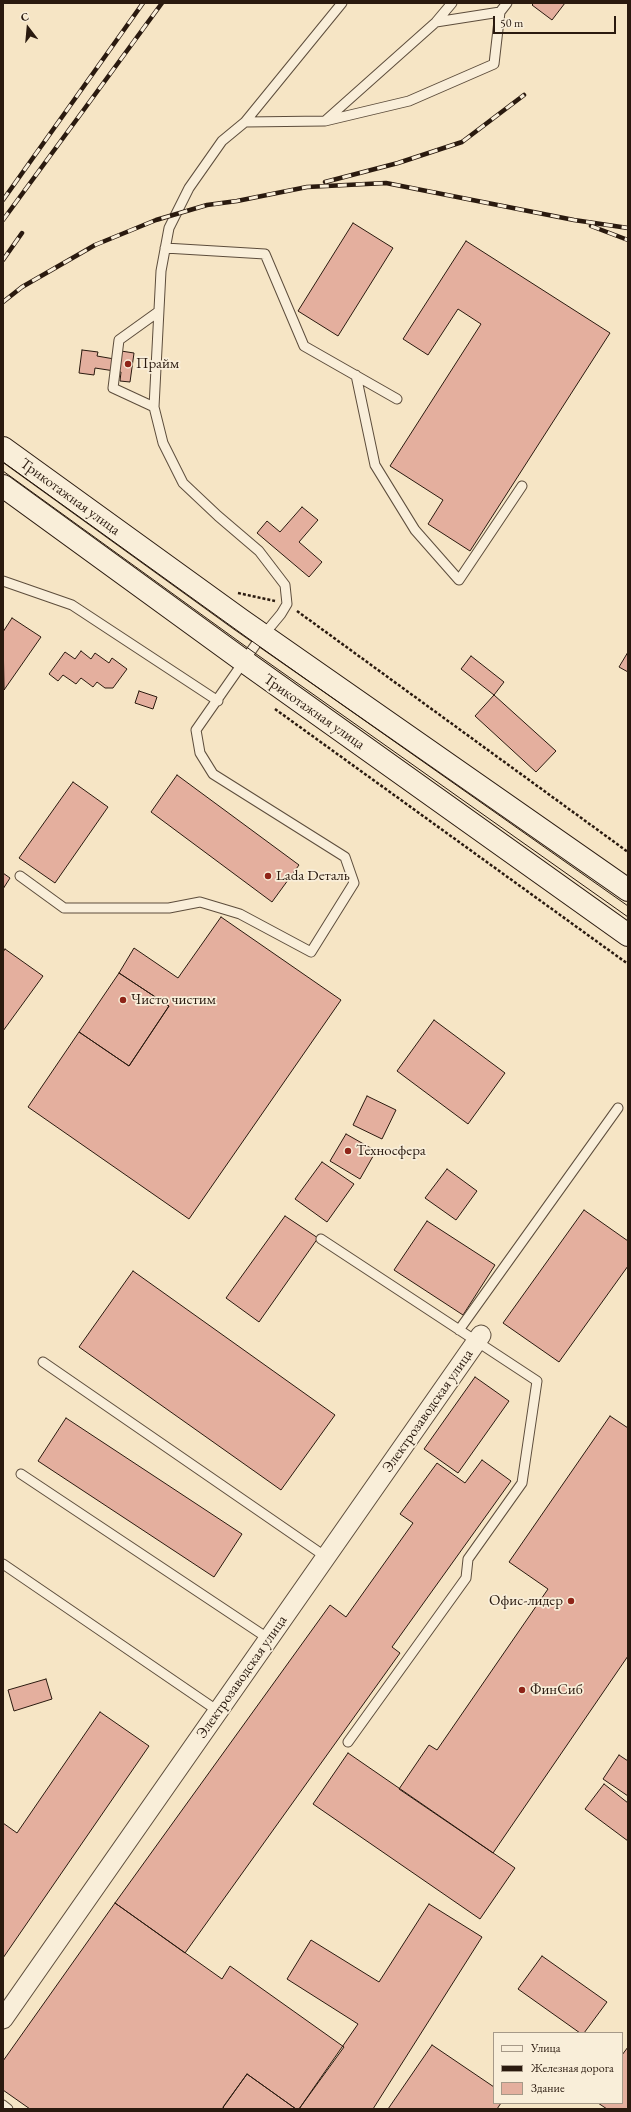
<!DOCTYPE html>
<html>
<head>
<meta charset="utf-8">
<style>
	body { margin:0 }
	#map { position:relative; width:631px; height:2112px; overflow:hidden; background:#f6e5c5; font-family:"EB Garamond",serif }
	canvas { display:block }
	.frame { position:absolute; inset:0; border:4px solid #2a1a0f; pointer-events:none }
	.legend { position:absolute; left:493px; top:2032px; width:130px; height:72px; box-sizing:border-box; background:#f9eed9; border:1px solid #a69988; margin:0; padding:5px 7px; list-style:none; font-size:12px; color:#2a1a0f }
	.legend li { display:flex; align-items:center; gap:8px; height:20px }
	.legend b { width:20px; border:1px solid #a69988 }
	.north { position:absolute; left:8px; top:8px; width:40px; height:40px; -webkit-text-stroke:3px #f9eed9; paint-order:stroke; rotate:344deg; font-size:11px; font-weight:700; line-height:16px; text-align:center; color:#2a1a0f }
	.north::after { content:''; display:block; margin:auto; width:14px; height:18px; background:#2a1a0f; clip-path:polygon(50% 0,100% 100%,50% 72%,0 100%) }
	.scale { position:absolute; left:493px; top:16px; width:123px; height:18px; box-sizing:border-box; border:2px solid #2a1a0f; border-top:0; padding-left:5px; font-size:12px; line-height:14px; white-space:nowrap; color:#2a1a0f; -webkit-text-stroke:3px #f9eed9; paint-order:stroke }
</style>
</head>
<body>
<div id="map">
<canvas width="631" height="2112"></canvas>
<div class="frame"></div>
<ul class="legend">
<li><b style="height:5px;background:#f9eed9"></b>Улица</li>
<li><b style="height:5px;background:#2a1a0f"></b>Железная дорога</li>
<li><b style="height:11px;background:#e4af9e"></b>Здание</li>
</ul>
<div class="north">С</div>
<div class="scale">50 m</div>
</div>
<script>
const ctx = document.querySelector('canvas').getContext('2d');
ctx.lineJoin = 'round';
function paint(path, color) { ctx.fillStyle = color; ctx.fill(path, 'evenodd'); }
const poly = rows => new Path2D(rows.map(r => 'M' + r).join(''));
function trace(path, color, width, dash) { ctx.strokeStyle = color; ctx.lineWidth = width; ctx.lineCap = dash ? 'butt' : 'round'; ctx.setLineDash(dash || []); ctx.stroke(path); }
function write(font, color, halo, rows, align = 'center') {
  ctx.font = font + ' "EB Garamond",serif'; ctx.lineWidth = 3.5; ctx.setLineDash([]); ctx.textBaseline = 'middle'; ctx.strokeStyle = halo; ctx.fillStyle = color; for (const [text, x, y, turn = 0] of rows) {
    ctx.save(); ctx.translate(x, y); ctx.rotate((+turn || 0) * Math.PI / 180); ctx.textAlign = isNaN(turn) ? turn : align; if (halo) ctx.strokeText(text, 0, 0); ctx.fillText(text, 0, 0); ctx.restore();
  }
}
const building = poly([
	[534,3,565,3,552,20,532,5,534,3],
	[353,223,393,248,338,336,298,311,353,223],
	[466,241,610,333,470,551,428,524,443,500,390,466,481,324,458,309,428,355,403,339,466,241],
	[82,350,98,352,97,356,120,360,121,351,134,353,130,382,120,381,121,372,95,368,94,375,79,373,82,350],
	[302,507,318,520,299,542,322,562,309,577,257,533,267,521,280,532,302,507],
	[12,618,41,637,4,690,3,632,12,618],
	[81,651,91,659,95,653,109,663,112,658,127,669,113,688,105,688,97,682,93,687,81,678,76,684,63,675,58,681,49,674,65,652,75,659,81,651],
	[628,652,628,672,619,667,628,652],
	[471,656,504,682,494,695,461,669,471,656],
	[139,691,157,697,153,709,135,703,139,691],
	[494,695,556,751,536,772,475,716,494,695],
	[177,775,299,865,272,902,151,812,177,775],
	[73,782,108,807,55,883,19,858,73,782],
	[3,873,10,878,3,889,3,873],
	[221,917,341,1000,189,1219,28,1107,79,1032,129,1066,169,1006,119,973,134,948,178,978,221,917],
	[5,949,43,976,3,1031,3,952,5,949],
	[119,973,169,1006,129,1066,79,1032,119,973],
	[434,1020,505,1073,468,1124,397,1071,434,1020],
	[367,1096,396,1110,382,1139,353,1125,367,1096],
	[346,1134,376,1151,360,1179,330,1161,346,1134],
	[322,1162,354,1184,327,1222,295,1199,322,1162],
	[447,1169,477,1191,456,1220,425,1198,447,1169],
	[584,1210,628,1241,628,1266,559,1362,503,1323,584,1210],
	[285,1216,318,1238,259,1322,226,1298,285,1216],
	[427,1221,495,1265,463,1315,394,1270,427,1221],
	[133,1271,335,1415,281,1490,79,1347,133,1271],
	[475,1377,509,1401,458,1473,424,1449,475,1377],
	[610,1416,628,1428,628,1656,493,1853,399,1789,429,1745,437,1750,548,1589,509,1562,610,1416],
	[66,1418,242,1534,214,1577,38,1461,66,1418],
	[482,1460,511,1481,392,1647,400,1653,185,1953,115,1903,330,1605,346,1617,413,1523,400,1514,437,1463,465,1483,482,1460],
	[46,1679,52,1699,14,1711,8,1690,46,1679],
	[100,1712,149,1746,3,1958,3,1823,17,1833,100,1712],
	[348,1753,515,1868,480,1919,313,1804,348,1753],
	[619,1755,628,1761,628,1796,603,1779,619,1755],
	[604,1784,628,1803,628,1841,585,1809,604,1784],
	[115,1903,222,1979,230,1966,344,2047,299,2109,296,2109,247,2074,222,2109,30,2109,3,2090,3,2061,115,1903],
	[429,1904,482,1937,373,2109,299,2109,358,2024,287,1979,311,1940,379,1982,429,1904],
	[542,1956,607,2002,584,2033,580,2033,518,1989,542,1956],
	[432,2045,494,2087,494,2103,501,2103,497,2109,388,2109,432,2045],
	[628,2047,628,2109,607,2109,598,2103,622,2103,622,2055,628,2047],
	[247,2074,296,2109,225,2109,223,2107,247,2074]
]);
paint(building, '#e4af9e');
trace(building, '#2a1a0f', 1);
const lane = poly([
	[436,22,500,12],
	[326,120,436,22,452,3],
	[245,122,325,121,409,101,494,64,500,12,507,3],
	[165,248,265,254,304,346,397,399],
	[356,375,375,465,415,530,459,580,522,486],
	[154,407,113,388,119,340,158,312],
	[3,581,72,605,218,701],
	[20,876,64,908,169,908,200,902,240,914,311,952,354,883,345,857,213,774,200,753,196,730,256,644,281,614,287,604,285,585,259,551,218,516,183,483,163,443,154,407,161,271,169,228,189,188,222,141,245,122,342,3],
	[321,1239,537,1381,522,1483,468,1559,466,1578,348,1742],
	[459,1330,618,1108],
	[43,1362,326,1557],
	[21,1474,269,1639],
	[3,1564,218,1711],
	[3,2105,8,2109]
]);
const street = poly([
	[3,2019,481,1335]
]);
const secondary = poly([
	[3,448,241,620,628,890],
	[3,486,245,662,628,935]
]);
trace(lane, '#5d4d3c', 11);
trace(street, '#5d4d3c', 21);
trace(secondary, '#2a1a0f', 24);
trace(poly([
	[238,593,275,601],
	[297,611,628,852],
	[275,709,628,964]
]), '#2a1a0f', 2.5, [3, 2]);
trace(lane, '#f9eed9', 9);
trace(street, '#f9eed9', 19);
trace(secondary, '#f9eed9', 22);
trace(poly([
	[3,462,256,644,628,906],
	[3,471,252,651,628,917]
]), '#2a1a0f', 1);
const rail = poly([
	[325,182,398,163,462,142,524,95],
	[3,200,143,3],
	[3,220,162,3],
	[591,226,628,240],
	[3,260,22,233],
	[3,302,22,287,95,245,156,220,207,205,237,201,307,187,386,183,574,220,628,228]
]);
trace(rail, '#2a1a0f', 4.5);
trace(rail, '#f9eed9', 3, [9]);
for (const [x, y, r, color] of [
	[128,364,4,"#8f2418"],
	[268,876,4,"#8f2418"],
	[123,1000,4,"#8f2418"],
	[348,1151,4,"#8f2418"],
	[571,1601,4,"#8f2418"],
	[522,1690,4,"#8f2418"]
]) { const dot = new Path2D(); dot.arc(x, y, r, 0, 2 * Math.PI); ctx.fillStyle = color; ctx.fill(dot); trace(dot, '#f9eed9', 1.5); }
write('15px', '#2a1a0f', '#f9eed9', [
	["Прайм",136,364],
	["Lada Dеталь",276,876],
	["Чисто чистим",131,1000],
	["Техносфера",356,1151],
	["Офис-лидер",563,1601,"right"],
	["ФинСиб",530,1690]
], 'left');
write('15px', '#2a1a0f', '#f9eed9', [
	["Трикотажная улица",70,497,36],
	["Трикотажная улица",314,712,35],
	["Электрозаводская улица",428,1411,-55],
	["Электрозаводская улица",242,1677,-55]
]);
</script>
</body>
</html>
